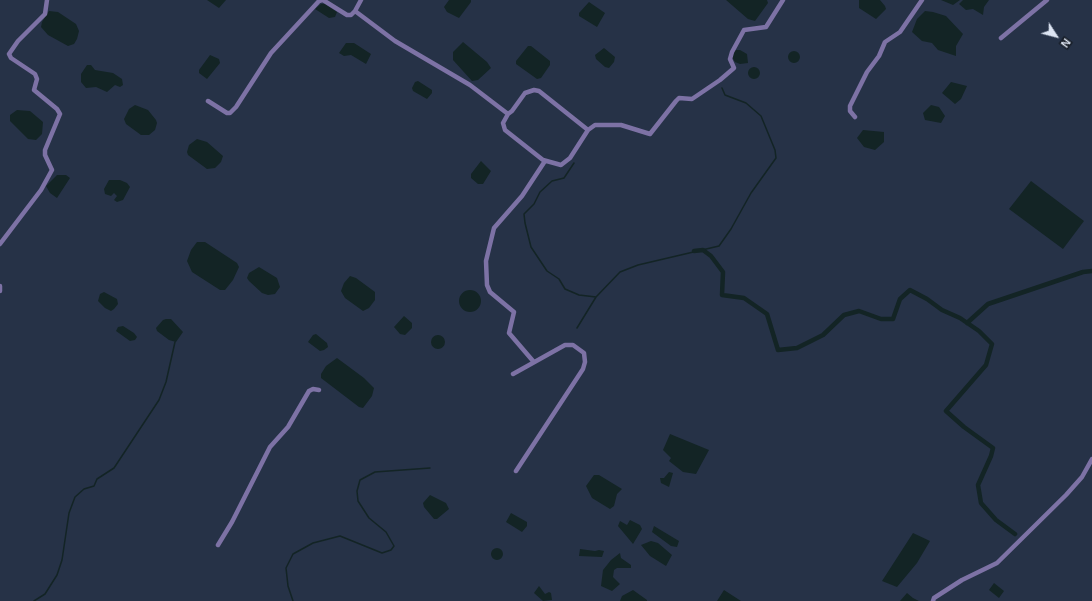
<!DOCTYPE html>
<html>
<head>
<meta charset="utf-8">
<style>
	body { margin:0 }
	#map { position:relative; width:1092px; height:601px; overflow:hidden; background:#263247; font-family:Helvetica,sans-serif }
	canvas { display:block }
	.north { position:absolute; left:1036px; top:16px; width:40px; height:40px; -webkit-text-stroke:3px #141a23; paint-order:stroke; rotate:126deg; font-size:11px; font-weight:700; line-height:16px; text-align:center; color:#dde5f3 }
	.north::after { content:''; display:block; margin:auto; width:14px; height:18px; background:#dde5f3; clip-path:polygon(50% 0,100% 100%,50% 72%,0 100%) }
</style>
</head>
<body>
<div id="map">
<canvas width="1092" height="601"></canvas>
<div class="north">N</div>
</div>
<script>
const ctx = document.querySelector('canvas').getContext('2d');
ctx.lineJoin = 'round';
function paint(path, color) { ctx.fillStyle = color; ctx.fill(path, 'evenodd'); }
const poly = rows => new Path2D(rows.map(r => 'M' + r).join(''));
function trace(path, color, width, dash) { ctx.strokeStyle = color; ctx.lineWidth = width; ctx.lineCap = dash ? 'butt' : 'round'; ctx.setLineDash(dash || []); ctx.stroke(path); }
paint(poly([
	[207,0,226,0,219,8],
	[449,0,471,0,471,2,459,18,447,12,444,7],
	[726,0,767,0,768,3,755,21,748,19],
	[859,0,880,0,885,6,886,9,876,19,859,8],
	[941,0,960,0,953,5],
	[963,0,989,0,984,7,983,15,973,9,966,10,959,4],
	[589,2,605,13,597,27,579,16,579,13],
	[321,4,325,4,337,12,335,17,329,18,315,9],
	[49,11,58,12,76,24,79,31,77,39,74,44,68,46,48,35,41,27,42,22],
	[925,11,933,12,946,16,963,34,956,46,956,56,938,50,932,43,922,41,912,32,917,19],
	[463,42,487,62,491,68,478,80,472,81,453,60,453,52],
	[346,43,354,43,371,54,366,64,351,55,344,56,339,53],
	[528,46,531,46,550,61,550,65,541,78,537,79,516,64,516,61],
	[604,48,615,57,614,62,609,68,605,67,596,59,595,55],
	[735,50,740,50,747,54,748,63,740,64,735,62,732,57],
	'788 57a6 6 0 1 1 12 0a6 6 0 1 1-12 0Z',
	[210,55,219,59,220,63,207,79,199,73,199,70],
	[87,65,91,65,95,70,113,73,122,79,123,85,120,87,115,85,107,92,96,87,86,88,81,82,81,74],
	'748 73a6 6 0 1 1 12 0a6 6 0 1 1-12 0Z',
	[418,81,432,90,432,93,427,99,413,91,412,88,415,82],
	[951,82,967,86,961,99,955,104,942,93],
	[135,105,148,110,156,120,157,123,155,130,149,135,141,135,126,124,124,119,129,109],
	[931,105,939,107,945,116,941,123,925,120,923,113],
	[17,110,30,111,43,122,42,134,36,140,28,139,10,121,10,115],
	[863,130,884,132,884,142,875,150,864,147,857,138],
	[197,139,207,142,223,156,221,162,215,168,207,169,188,155,187,152,189,145],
	[481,161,491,171,483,184,478,184,471,178,471,174],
	[57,175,66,175,70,178,57,198,50,193,46,186],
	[109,180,120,180,127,183,130,187,123,200,117,202,114,200,117,196,114,193,111,196,105,194,104,189],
	[1031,181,1084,221,1063,249,1009,209],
	[197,242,205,242,237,263,239,267,233,280,225,290,220,290,192,272,187,261,191,250],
	[259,267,277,278,280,287,275,294,268,295,262,293,249,281,247,278,249,273],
	[350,276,356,278,375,292,375,300,369,308,363,311,345,298,341,291,344,283],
	'459 301a11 11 0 1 1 22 0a11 11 0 1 1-22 0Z',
	[104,292,117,299,118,304,114,309,111,311,105,308,98,301,100,294],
	[404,316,412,323,412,328,405,335,400,334,394,327],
	[166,319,171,319,183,332,176,342,169,340,157,331,156,328,163,320],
	[123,326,134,333,137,337,135,340,130,341,116,331,118,327],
	[316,334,327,343,328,347,324,350,320,351,308,342,313,335],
	'431 342a7 7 0 1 1 14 0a7 7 0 1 1-14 0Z',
	[337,358,364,378,374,388,372,396,363,408,359,407,321,378,321,374,326,366],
	[670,434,709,450,696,474,683,472,669,461,671,458,663,450],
	[669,472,673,473,669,487,661,483,660,478,664,478],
	[594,475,599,475,622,489,617,494,614,506,610,509,592,498,586,486],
	[430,495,446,503,449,509,437,519,434,519,424,507,423,503],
	[511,513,527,522,527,526,522,532,506,522],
	[630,520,640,525,642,529,633,544,618,526,620,521,627,525],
	[654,526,679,541,677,547,671,546,652,532],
	[913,533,930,541,917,563,897,587,882,581],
	[651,541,658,543,672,555,666,566,650,556,641,545],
	'491 554a6 6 0 1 1 12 0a6 6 0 1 1-12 0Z',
	[580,549,595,551,599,550,604,551,602,557,579,556],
	[620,553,621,558,631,565,631,568,617,568,614,570,613,577,620,584,612,591,601,586,603,570,611,560],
	[994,583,1004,591,999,598,989,590],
	[539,586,545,594,549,592,551,593,552,600,543,601,534,593],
	[633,590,647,600,647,601,620,601,622,596],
	[724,590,741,601,717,601],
	[907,593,913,598,919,601,900,601]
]), '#132425');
trace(poly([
	[574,163,564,178,552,181,540,192,534,204,524,214,525,223,531,247,547,271,559,279,565,289,579,295,596,297],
	[577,328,596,297,620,272,638,265,719,246,731,229,751,193,776,158,775,150,761,116,746,103,725,95,722,88],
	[34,601,45,594,57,575,62,560,69,513,75,497,84,489,94,486,97,479,114,468,159,400,166,382,175,342],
	[293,601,288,586,286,568,293,554,313,543,340,536,382,553,391,550,394,546,386,532,369,518,358,501,357,491,360,480,375,472,430,468]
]), '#132425', 1.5);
trace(poly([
	[694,251,703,250,711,256,723,272,722,295,744,298,767,314,778,350,797,348,823,335,844,315,859,311,881,319,893,319,900,299,910,290,927,299,942,310,960,318,979,331,992,344,986,365,946,411,964,427,993,448,991,456,978,485,981,503,996,520,1015,534],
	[967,323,988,304,1083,272,1092,271]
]), '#132425', 4.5);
trace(poly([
	[323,0,347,15,351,15,355,11,361,0],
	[355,11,395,41,470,85,508,114,512,111,525,93,534,90,539,91,588,130],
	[1001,38,1047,0],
	[208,101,227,113,230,113,236,107,271,53,319,1,322,0],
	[508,114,503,123,505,130,543,160,561,165,570,158,588,130,595,125,621,125,650,134,676,101,679,98,692,99,720,80,734,68,730,59,732,52,744,30,766,27,783,0],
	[855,117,850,111,850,106,867,72,879,56,885,42,900,32,922,0],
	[0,244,41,190,52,170,45,155,45,150,60,114,57,109,34,90,37,79,35,74,11,58,9,54,18,41,45,14,47,0],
	[0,286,0,291],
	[533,361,509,333,514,312,490,292,487,285,486,261,494,228,522,196,545,161],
	[513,374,565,345,573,345,584,353,585,362,583,369,516,471],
	[218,545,232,522,270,447,288,427,309,391,313,389,319,390],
	[933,601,934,598,962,580,997,563,1066,495,1082,477,1092,459]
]), '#7d72a5', 4.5);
</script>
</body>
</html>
